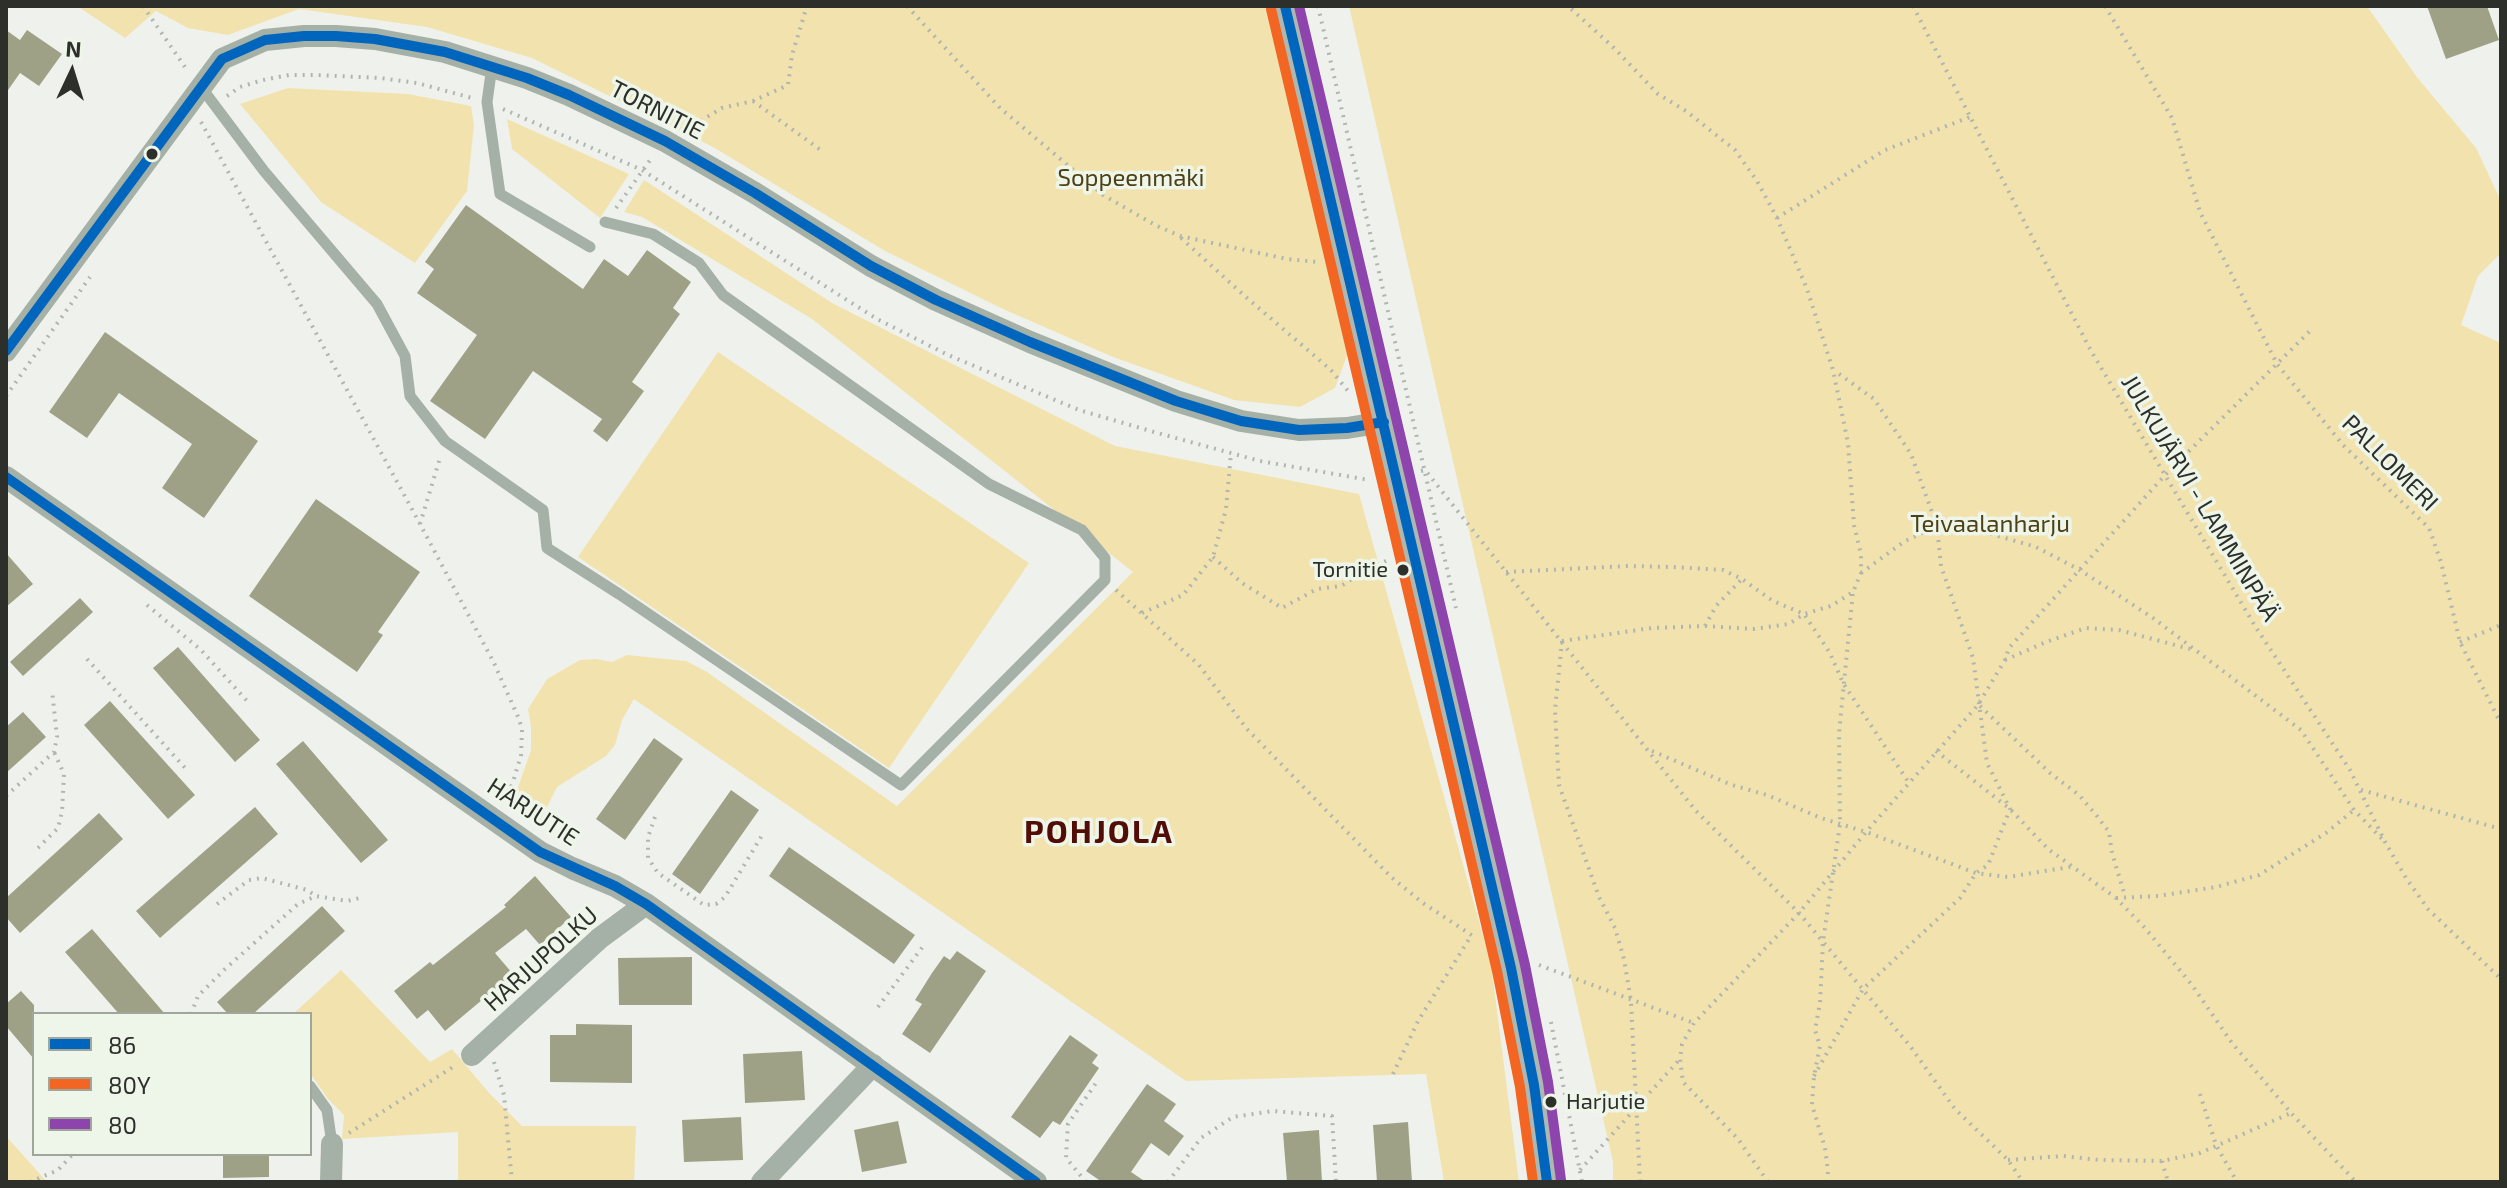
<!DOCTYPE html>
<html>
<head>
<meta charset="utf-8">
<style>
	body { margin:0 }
	#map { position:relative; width:2507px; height:1188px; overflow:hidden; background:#eff2ec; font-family:"Exo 2",sans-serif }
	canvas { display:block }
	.frame { position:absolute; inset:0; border:8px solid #2d2f2b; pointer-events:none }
	.legend { position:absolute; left:32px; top:1012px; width:280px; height:144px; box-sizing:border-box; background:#eef5e9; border:2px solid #a1a69d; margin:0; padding:10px 14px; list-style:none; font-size:24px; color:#2d2f2b }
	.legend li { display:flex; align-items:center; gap:16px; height:40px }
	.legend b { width:40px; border:2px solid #a1a69d }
	.north { position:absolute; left:32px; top:32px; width:80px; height:80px; -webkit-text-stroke:6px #eef5e9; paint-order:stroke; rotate:4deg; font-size:22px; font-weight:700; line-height:32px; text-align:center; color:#2d2f2b }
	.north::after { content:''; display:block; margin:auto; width:28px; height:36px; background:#2d2f2b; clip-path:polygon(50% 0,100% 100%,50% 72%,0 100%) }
</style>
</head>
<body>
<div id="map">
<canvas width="2507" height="1188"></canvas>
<div class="frame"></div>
<ul class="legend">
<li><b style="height:10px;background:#0065bd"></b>86</li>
<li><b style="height:10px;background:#f26522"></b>80Y</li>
<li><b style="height:10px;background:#8e44ad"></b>80</li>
</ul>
<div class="north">N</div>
</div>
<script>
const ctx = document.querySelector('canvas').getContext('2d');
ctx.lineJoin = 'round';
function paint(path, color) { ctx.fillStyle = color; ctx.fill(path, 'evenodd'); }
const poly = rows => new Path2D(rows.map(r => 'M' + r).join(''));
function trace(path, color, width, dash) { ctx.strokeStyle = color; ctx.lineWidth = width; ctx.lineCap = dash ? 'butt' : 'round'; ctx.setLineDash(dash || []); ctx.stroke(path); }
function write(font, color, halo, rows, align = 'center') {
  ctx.font = font + ' "Exo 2",sans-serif'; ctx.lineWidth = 7; ctx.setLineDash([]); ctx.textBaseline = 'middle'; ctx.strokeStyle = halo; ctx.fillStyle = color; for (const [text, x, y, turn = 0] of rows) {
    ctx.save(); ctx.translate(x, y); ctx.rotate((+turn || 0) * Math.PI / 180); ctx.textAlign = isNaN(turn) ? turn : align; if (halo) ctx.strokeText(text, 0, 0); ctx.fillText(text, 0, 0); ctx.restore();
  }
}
paint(poly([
	[77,6,1269,6,1348,353,1335,388,1300,407,1234,400,1113,357,1003,309,885,251,713,147,532,58,427,27,299,9,228,35,188,28,156,11,125,38],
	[1349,6,2367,6,2416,76,2476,148,2501,201,2501,253,2478,276,2461,325,2501,343,2501,1182,1613,1182,1613,1162],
	[288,88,408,94,471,106,474,125,467,191,415,263,321,202,240,104],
	[507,119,629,174,600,218,512,149],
	[644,180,832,303,1115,446,1359,494,1491,964,1519,1182,1444,1182,1426,1074,1186,1081,634,699,622,720,615,745,606,756,557,787,538,825,514,809,515,796,531,750,531,727,528,709,547,679,580,660,596,659,612,662,627,655,686,661,707,672,897,806,1133,572,812,319,642,217,624,212],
	[718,352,1029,563,889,768,578,557],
	[341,970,430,1062,452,1049,490,1094,522,1126,636,1126,634,1182,458,1182,458,1132,342,1139,344,1115,328,1099,310,1073,310,1014,293,1014],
	[6,1136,47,1182,6,1182]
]), '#f2e2ae');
paint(poly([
	[2427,6,2487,6,2499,40,2446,59],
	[6,30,20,40,27,30,62,54,39,86,20,73,6,93],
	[466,205,583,289,604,259,628,276,647,250,691,282,673,308,680,314,632,382,644,391,607,442,593,431,602,419,533,371,485,439,430,401,477,335,417,293,434,269,425,262],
	[105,332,258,441,204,518,162,488,192,444,119,393,87,438,49,412],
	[316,499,420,572,378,632,383,635,357,672,249,596],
	[6,553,33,584,6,607],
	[80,598,93,612,23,676,10,662],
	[178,647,260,740,235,762,153,668],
	[110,701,195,795,168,819,84,725],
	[23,712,46,737,6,773,6,727],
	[654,738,683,759,625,840,596,819],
	[303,741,388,840,361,863,276,764],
	[731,790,759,810,700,894,672,874],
	[255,807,278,834,160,938,136,911],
	[99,813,123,839,20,933,6,917,6,898],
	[789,847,915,935,894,964,769,876],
	[535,876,571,917,540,945,526,929,495,953,513,974,445,1031,428,1010,417,1019,394,991,430,962,433,965,506,907,504,905],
	[322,906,345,931,253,1014,228,1014,217,1002],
	[92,929,165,1014,119,1014,65,952],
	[957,951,986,971,930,1053,902,1034,922,1004,915,1000,932,973,944,956,950,960],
	[692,957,692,1005,619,1005,618,958],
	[21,991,34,1005,34,1059,6,1026,6,1004],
	[576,1024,632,1025,632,1083,550,1082,550,1035,576,1035],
	[1070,1035,1098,1055,1092,1063,1099,1068,1060,1125,1053,1121,1040,1138,1011,1117],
	[802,1051,805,1100,745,1103,743,1054],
	[1147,1084,1176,1104,1164,1121,1184,1136,1169,1156,1151,1143,1131,1172,1146,1182,1102,1182,1086,1171],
	[741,1117,743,1160,684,1162,682,1120],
	[898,1121,907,1163,862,1172,854,1130],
	[1408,1122,1412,1182,1377,1182,1373,1125],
	[1319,1130,1322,1182,1287,1182,1283,1133],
	[223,1154,269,1154,269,1177,223,1178]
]), '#9fa187');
trace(poly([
	[143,6,187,70],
	[907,6,1000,108,1103,195,1155,225,1180,236,1287,259,1319,262],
	[1318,6,1456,608],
	[1913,6,2091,351,2255,626,2350,770,2385,842,2406,878,2428,909,2501,979],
	[2105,6,2172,118,2200,212,2277,364,2343,445,2429,528,2441,562,2460,642,2501,724],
	[227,96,240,87,263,80,289,75,316,75,380,78,417,83,472,98],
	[753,101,822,151],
	[503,109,642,170,877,319,948,355,1079,410,1154,432,1260,461,1369,480],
	[201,122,420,524,494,663,519,719,522,730,521,755,513,782,503,802],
	[687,129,722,108,753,101,788,85,792,55,807,6],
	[616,208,653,156],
	[1777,218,1885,150,1970,117],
	[1181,238,1247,298,1331,370,1348,391],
	[6,396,90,277],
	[1421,471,1425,470,1696,811,1799,913,1910,1046,1955,1109,2008,1160,2023,1182],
	[420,524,440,458],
	[1213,557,1242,583,1282,608,1317,589,1341,586,1372,566,1389,560],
	[1506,572,1628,566,1673,567,1723,570,1742,579,1773,601,1804,614,1830,653,1843,683,1909,783],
	[1861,573,1905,541,1937,526,1967,527,2036,547,2080,570,2153,618,2301,730,2354,810,2382,839],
	[1116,590,1199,665,1246,728,1391,877,1423,903,1476,938],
	[147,605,201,650,248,702],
	[1142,613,1183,595,1213,557,1226,509,1231,453],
	[1705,626,1716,606,1742,579],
	[1562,641,1652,628,1705,626,1753,629,1789,624,1804,614,1831,606,1853,592,1861,573,1861,555,1854,525,1848,443,1833,370,1807,289,1777,218,1757,181,1735,150,1686,111,1658,94,1614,48,1568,6],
	[1562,641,1555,710,1559,785,1599,897,1615,928,1624,959,1631,1001,1640,1182],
	[2460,642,2501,625],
	[6,643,7,643],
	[87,659,186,769],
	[2005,660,2046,642,2086,628,2119,630,2190,649],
	[1980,706,2050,773,2079,795,2097,816,2109,832,2112,853,2125,896],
	[1652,751,1732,785,1767,795,1821,818,1866,832,1976,873,2008,877,2070,867],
	[1936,751,2010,809,2048,849,2116,898,2145,928,2192,985,2232,1043,2291,1113,2356,1182],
	[2361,790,2501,829],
	[6,796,54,752,57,737,52,690],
	[655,817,648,837,648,858,658,873,704,905,716,904,725,897,764,832],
	[38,848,58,828,62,812,64,774,54,752],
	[2116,898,2158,896,2216,887,2259,875,2326,833,2354,810],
	[217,904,249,880,262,878,307,890,316,896],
	[1539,965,1694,1023],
	[878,1007,924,945],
	[191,1014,198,996,225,969,298,904,316,896,347,901,360,898],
	[1551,1022,1582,1182],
	[494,1062,504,1095,512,1182],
	[1393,1074,1418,1021,1471,936],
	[1814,1076,1863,989,1960,898,1976,873,1988,865,2010,809,1987,763,1973,658,1941,566,1937,526,1911,454,1874,399,1835,371],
	[2200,1094,2216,1145,2237,1182],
	[349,1133,456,1065],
	[2008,1160,2063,1156,2099,1160,2162,1161,2200,1153,2291,1113],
	[2162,1161,2168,1182],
	[1580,1170,1680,1059],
	[30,1182,58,1170,73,1154],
	[1086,1182,1066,1158,1068,1124,1098,1080],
	[1168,1182,1201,1138,1233,1117,1273,1111,1332,1116,1336,1182],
	[1768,1182,1738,1139,1683,1082,1680,1059,1682,1044,1694,1023,1799,913,1866,832,1978,705,2005,660,2009,648,2166,474,2313,328],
	[1827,1182,1828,1171,1825,1148,1812,1105,1814,1076,1820,1046,1815,1030,1820,1003,1823,942,1840,824,1839,733,1853,592]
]), '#afb6b0', 4, [2, 6]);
trace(poly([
	[492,66,487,102,500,194,590,247],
	[201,87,264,171,377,304,405,356,410,396,445,441,543,510,547,548,619,594,901,785,1105,580,1105,558,1082,530,989,484,723,295,699,263,653,234,605,222],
	[310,1086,327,1110,332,1144]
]), '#a5b0a6', 11);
trace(poly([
	[6,351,222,59,265,40,304,36,336,36,375,39,445,52,527,78,569,95,665,141,755,193,871,266,936,300,1030,342,1176,401,1241,421,1299,430,1347,428,1384,422],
	[6,477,540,852,572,868,615,886,646,904,1036,1182],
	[472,1055,600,938,646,904],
	[331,1182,332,1144],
	[762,1182,873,1065]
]), '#a5b0a6', 22);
trace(poly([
	[1285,6,1511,968,1534,1085,1547,1182]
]), '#aeb8b0', 32);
trace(poly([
	[1285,6,1511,968,1534,1085,1547,1182],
	[6,351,222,59,265,40,304,36,336,36,375,39,445,52,527,78,569,95,665,141,755,193,871,266,936,300,1030,342,1176,401,1241,421,1299,430,1347,428,1384,422],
	[6,477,540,852,615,886,646,904,1036,1182]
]), '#0065bd', 10);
trace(poly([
	[1271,9,1497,971,1520,1087,1533,1182]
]), '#f26522', 10);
trace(poly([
	[1299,6,1525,965,1548,1082,1561,1180]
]), '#8e44ad', 10);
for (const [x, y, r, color] of [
	[152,154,7,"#2d2f2b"],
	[1403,570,7,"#2d2f2b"],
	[1551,1102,7,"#2d2f2b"]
]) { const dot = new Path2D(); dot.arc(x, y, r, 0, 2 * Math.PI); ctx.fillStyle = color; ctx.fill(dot); trace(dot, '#eef5e9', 3); }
write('22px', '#2d2f2b', '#eef5e9', [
	["Tornitie",1388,570],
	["Harjutie",1566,1102,"left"]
], 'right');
write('24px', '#2d2f2b', '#eef5e9', [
	["TORNITIE",657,110,27],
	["PALLOMERI",2390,463,45],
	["JULKUJÄRVI - LAMMINPÄÄ",2200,498,59],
	["HARJUTIE",533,812,33],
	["HARJUPOLKU",541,959,-42]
]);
write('24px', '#4e4115', '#eef5e9', [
	["Soppeenmäki",1131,178],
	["Teivaalanharju",1990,524]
]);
ctx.letterSpacing = '2px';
write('bold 32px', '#510d06', '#eef5e9', [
	["POHJOLA",1099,832]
]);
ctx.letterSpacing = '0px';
</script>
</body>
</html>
